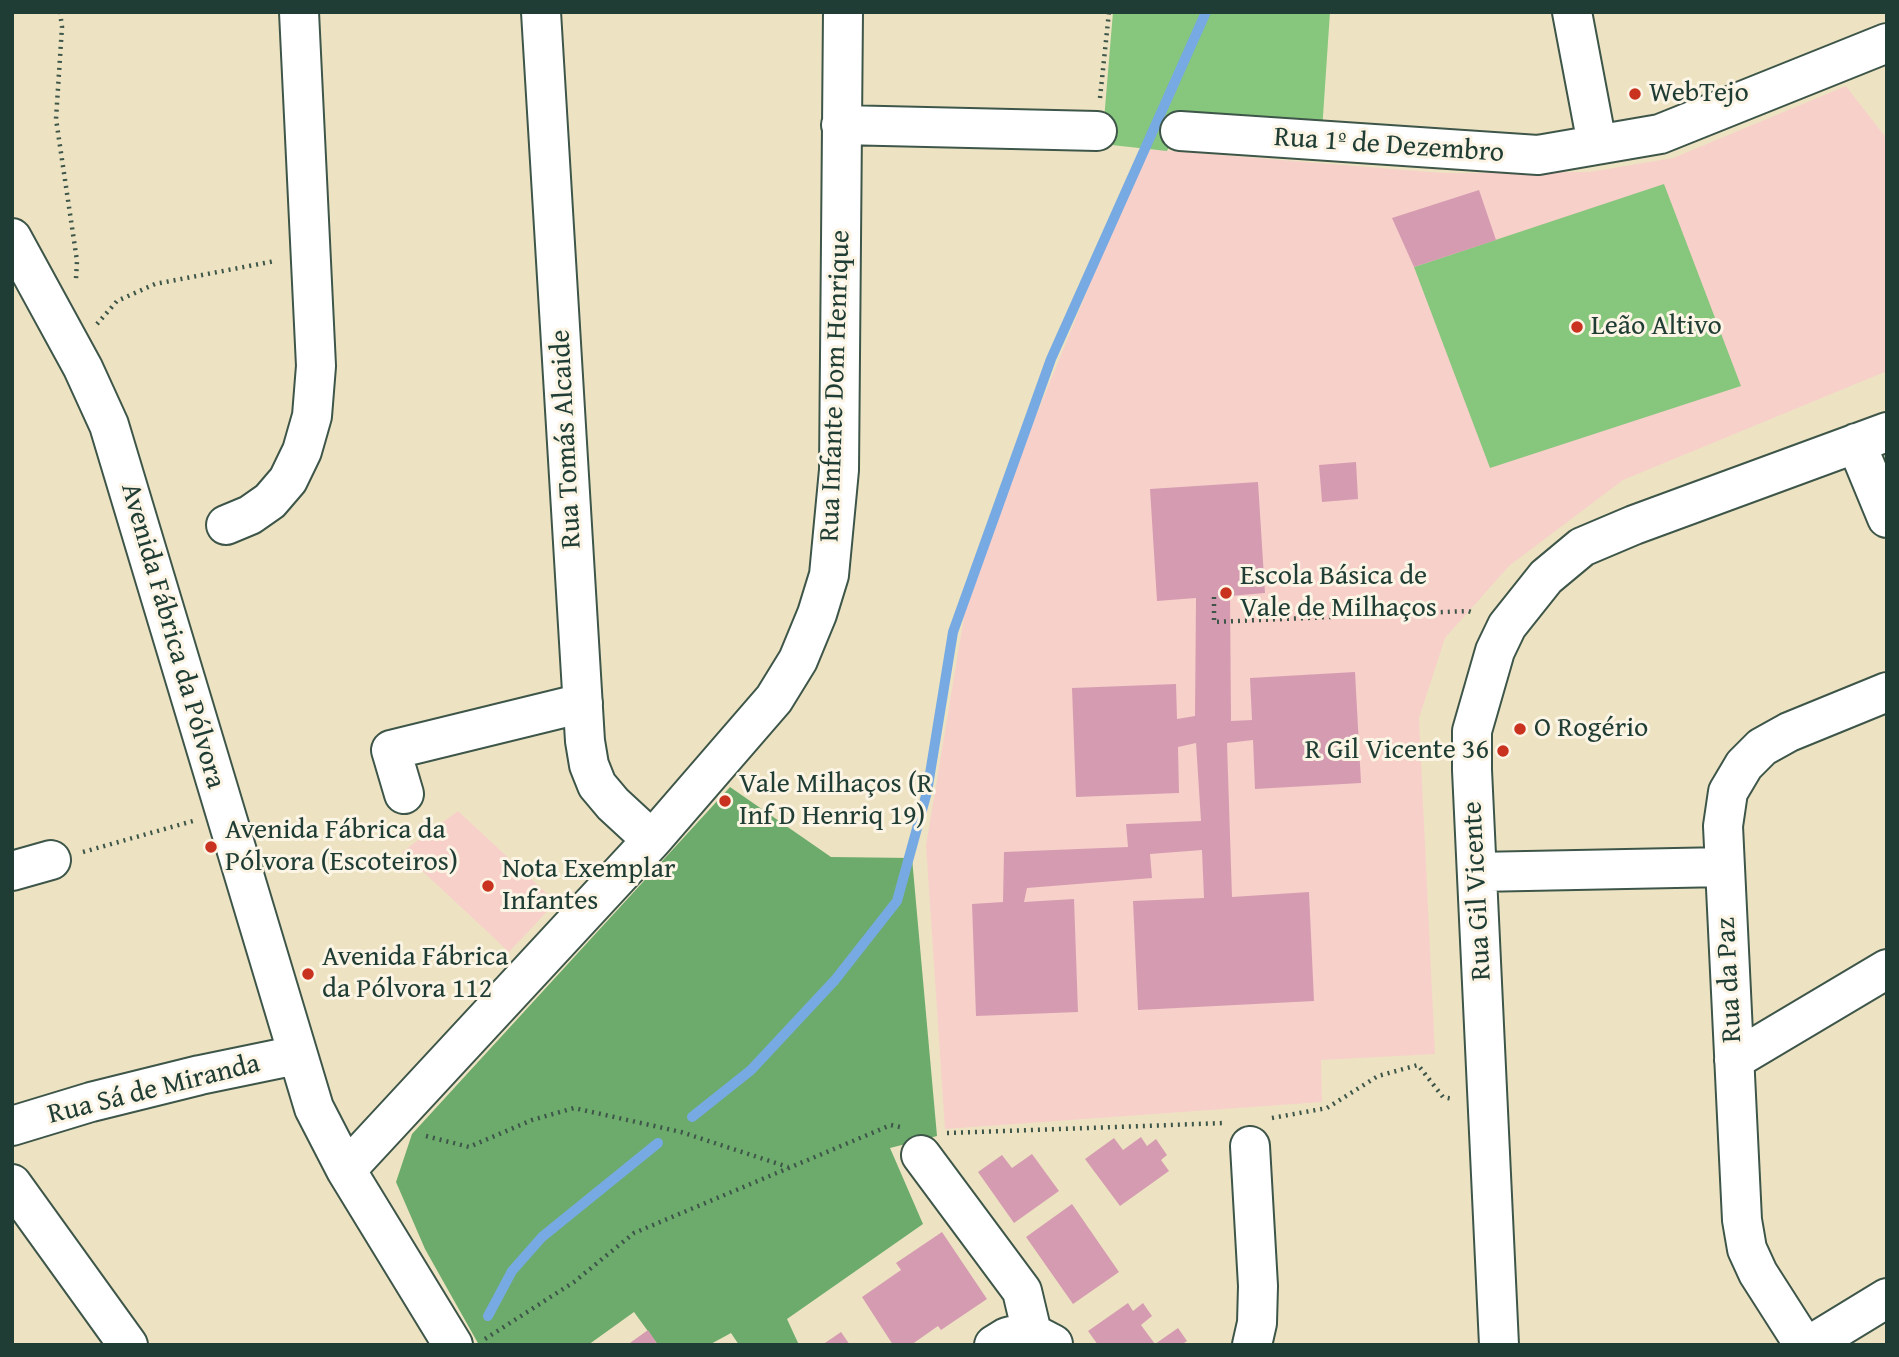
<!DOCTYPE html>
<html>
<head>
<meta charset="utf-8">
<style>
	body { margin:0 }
	#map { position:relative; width:1899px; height:1357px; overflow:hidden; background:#ede3c2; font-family:"Gentium Book Plus",serif }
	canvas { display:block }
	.frame { position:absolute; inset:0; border:14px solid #1f3d34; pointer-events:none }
</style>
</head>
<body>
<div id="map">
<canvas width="1899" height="1357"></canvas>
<div class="frame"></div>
</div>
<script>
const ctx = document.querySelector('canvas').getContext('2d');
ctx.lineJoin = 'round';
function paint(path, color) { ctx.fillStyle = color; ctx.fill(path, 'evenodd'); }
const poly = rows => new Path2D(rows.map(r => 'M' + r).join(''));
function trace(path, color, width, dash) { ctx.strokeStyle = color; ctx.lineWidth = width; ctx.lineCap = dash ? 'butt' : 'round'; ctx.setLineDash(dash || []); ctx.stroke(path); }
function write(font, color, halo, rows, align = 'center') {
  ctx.font = font + ' "Gentium Book Plus",serif'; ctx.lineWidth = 6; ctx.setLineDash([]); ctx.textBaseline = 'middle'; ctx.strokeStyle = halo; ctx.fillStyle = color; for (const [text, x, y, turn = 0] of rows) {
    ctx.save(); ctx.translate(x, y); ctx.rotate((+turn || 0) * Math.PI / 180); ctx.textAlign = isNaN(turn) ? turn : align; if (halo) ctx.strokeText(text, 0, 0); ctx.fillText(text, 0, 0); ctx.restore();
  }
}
paint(poly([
	[1846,86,1887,139,1887,371,1623,480,1509,566,1445,638,1419,718,1435,1054,1321,1060,1322,1102,945,1129,926,845,971,575,1145,149,1443,173,1589,172,1673,158],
	[458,811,556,902,509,952,402,852]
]), '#f7d0ca');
paint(poly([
	[1113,12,1330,12,1322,131,1185,112,1167,151,1102,144],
	[1664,184,1741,386,1490,468,1414,267]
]), '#87c67d');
paint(poly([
	[730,787,831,857,912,858,937,1136,890,1148,923,1224,787,1319,799,1345,739,1345,731,1333,709,1345,658,1345,634,1312,588,1345,479,1345,425,1249,396,1182,412,1134]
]), '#6dab6c');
trace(poly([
	[692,1117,751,1070,835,980,897,901,927,792,953,632,1051,359,1206,12],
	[488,1316,512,1271,542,1237,658,1143]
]), '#77aae3', 10);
paint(poly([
	[1479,190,1496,240,1414,267,1392,218],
	[1356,462,1358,499,1322,502,1319,465],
	[1258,482,1265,593,1230,596,1231,721,1252,720,1250,678,1355,672,1361,783,1255,789,1253,740,1227,743,1232,897,1309,892,1314,1001,1138,1010,1133,901,1204,898,1202,850,1150,854,1152,878,1027,888,1024,902,1074,899,1078,1012,976,1016,972,904,1003,902,1004,852,1128,847,1126,824,1201,821,1196,743,1178,747,1179,793,1076,797,1072,688,1176,684,1177,719,1195,716,1196,598,1157,601,1150,489],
	[1141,1137,1147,1146,1156,1139,1167,1155,1161,1160,1169,1171,1120,1206,1085,1159,1114,1138,1123,1150],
	[1032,1154,1059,1191,1014,1223,978,1172,1002,1155,1012,1168],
	[1072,1204,1119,1272,1073,1304,1026,1237],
	[942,1232,987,1299,941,1330,938,1326,911,1345,893,1345,862,1297,901,1270,896,1263],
	[1128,1303,1133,1311,1143,1303,1152,1316,1141,1325,1155,1344,1178,1328,1187,1341,1181,1345,1098,1345,1088,1331],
	[648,1330,658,1345,627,1345],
	[841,1332,850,1345,822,1345]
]), '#d59cb1');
const minor = poly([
	[541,12,585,741,589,765,597,785,613,804,652,840],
	[1572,12,1597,144],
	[841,125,1097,131],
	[1180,131,1538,155,1660,134,1887,43],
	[12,238,83,368,109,425,314,1108,346,1170,453,1345],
	[1856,443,1887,518],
	[226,525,250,515,270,501,288,480,302,451,312,416,316,366,299,12],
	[404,794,391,750,583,703],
	[12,871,51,860],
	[1477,872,1725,867],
	[1734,1060,1887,969],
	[12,1126,91,1102,200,1075,297,1055],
	[1250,1146,1258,1286,1257,1323,1252,1345],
	[921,1155,1022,1291,1032,1333],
	[346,1170,652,840,774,699,798,660,817,614,829,575,839,470,843,12],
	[12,1184,128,1345],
	[994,1345,1007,1337,1022,1333,1032,1333,1053,1344],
	[1499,1345,1472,770,1472,731,1495,651,1507,626,1546,577,1582,547,1634,525,1887,432],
	[1804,1345,1758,1273,1747,1249,1742,1220,1723,826,1728,792,1744,765,1762,747,1789,732,1887,692],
	[1810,1345,1887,1298]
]);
trace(minor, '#3e5649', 42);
trace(poly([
	[60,12,62,27,56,119,77,261,76,279],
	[1100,98,1109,12],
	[97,324,117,301,155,284,275,261],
	[1214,597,1214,622,1468,611,1474,613],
	[83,852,193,821],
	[1272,1118,1327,1108,1378,1076,1418,1065,1443,1097,1453,1099],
	[947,1133,1225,1123],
	[426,1136,469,1147,532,1120,574,1108,681,1132,788,1167],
	[485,1339,574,1282,634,1233,891,1125,900,1127]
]), '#3e5649', 4.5, [2, 5]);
trace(minor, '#fff', 38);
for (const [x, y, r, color] of [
	[1635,94,7,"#c8321e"],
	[1577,327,7,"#c8321e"],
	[1226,593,7,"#c8321e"],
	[1520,729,7,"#c8321e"],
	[1503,751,7,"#c8321e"],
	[725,801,7,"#c8321e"],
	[211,847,7,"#c8321e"],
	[488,886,7,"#c8321e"],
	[308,974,7,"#c8321e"]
]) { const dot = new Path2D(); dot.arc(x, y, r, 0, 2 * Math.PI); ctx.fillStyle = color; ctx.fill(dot); trace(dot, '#fcf5e5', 2.5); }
write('28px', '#1f3d34', '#fcf5e5', [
	["WebTejo",1649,94],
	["Leão Altivo",1591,327],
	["Escola Básica de",1240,577],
	["Vale de Milhaços",1240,609],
	["O Rogério",1534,729],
	["R Gil Vicente 36",1489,751,"right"],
	["Vale Milhaços (R",739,785],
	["Inf D Henriq 19)",739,817],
	["Avenida Fábrica da",225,831],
	["Pólvora (Escoteiros)",225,863],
	["Nota Exemplar",502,870],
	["Infantes",502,902],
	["Avenida Fábrica",322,958],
	["da Pólvora 112",322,990]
], 'left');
write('28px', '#1f3d34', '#fcf5e5', [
	["Rua 1º de Dezembro",1389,146,4],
	["Rua Infante Dom Henrique",836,386,-88],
	["Rua Tomás Alcaide",567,439,-93],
	["Avenida Fábrica da Pólvora",172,636,74],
	["Rua Gil Vicente",1478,891,-93],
	["Rua da Paz",1730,980,-93],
	["Rua Sá de Miranda",154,1090,-14]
]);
</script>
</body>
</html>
